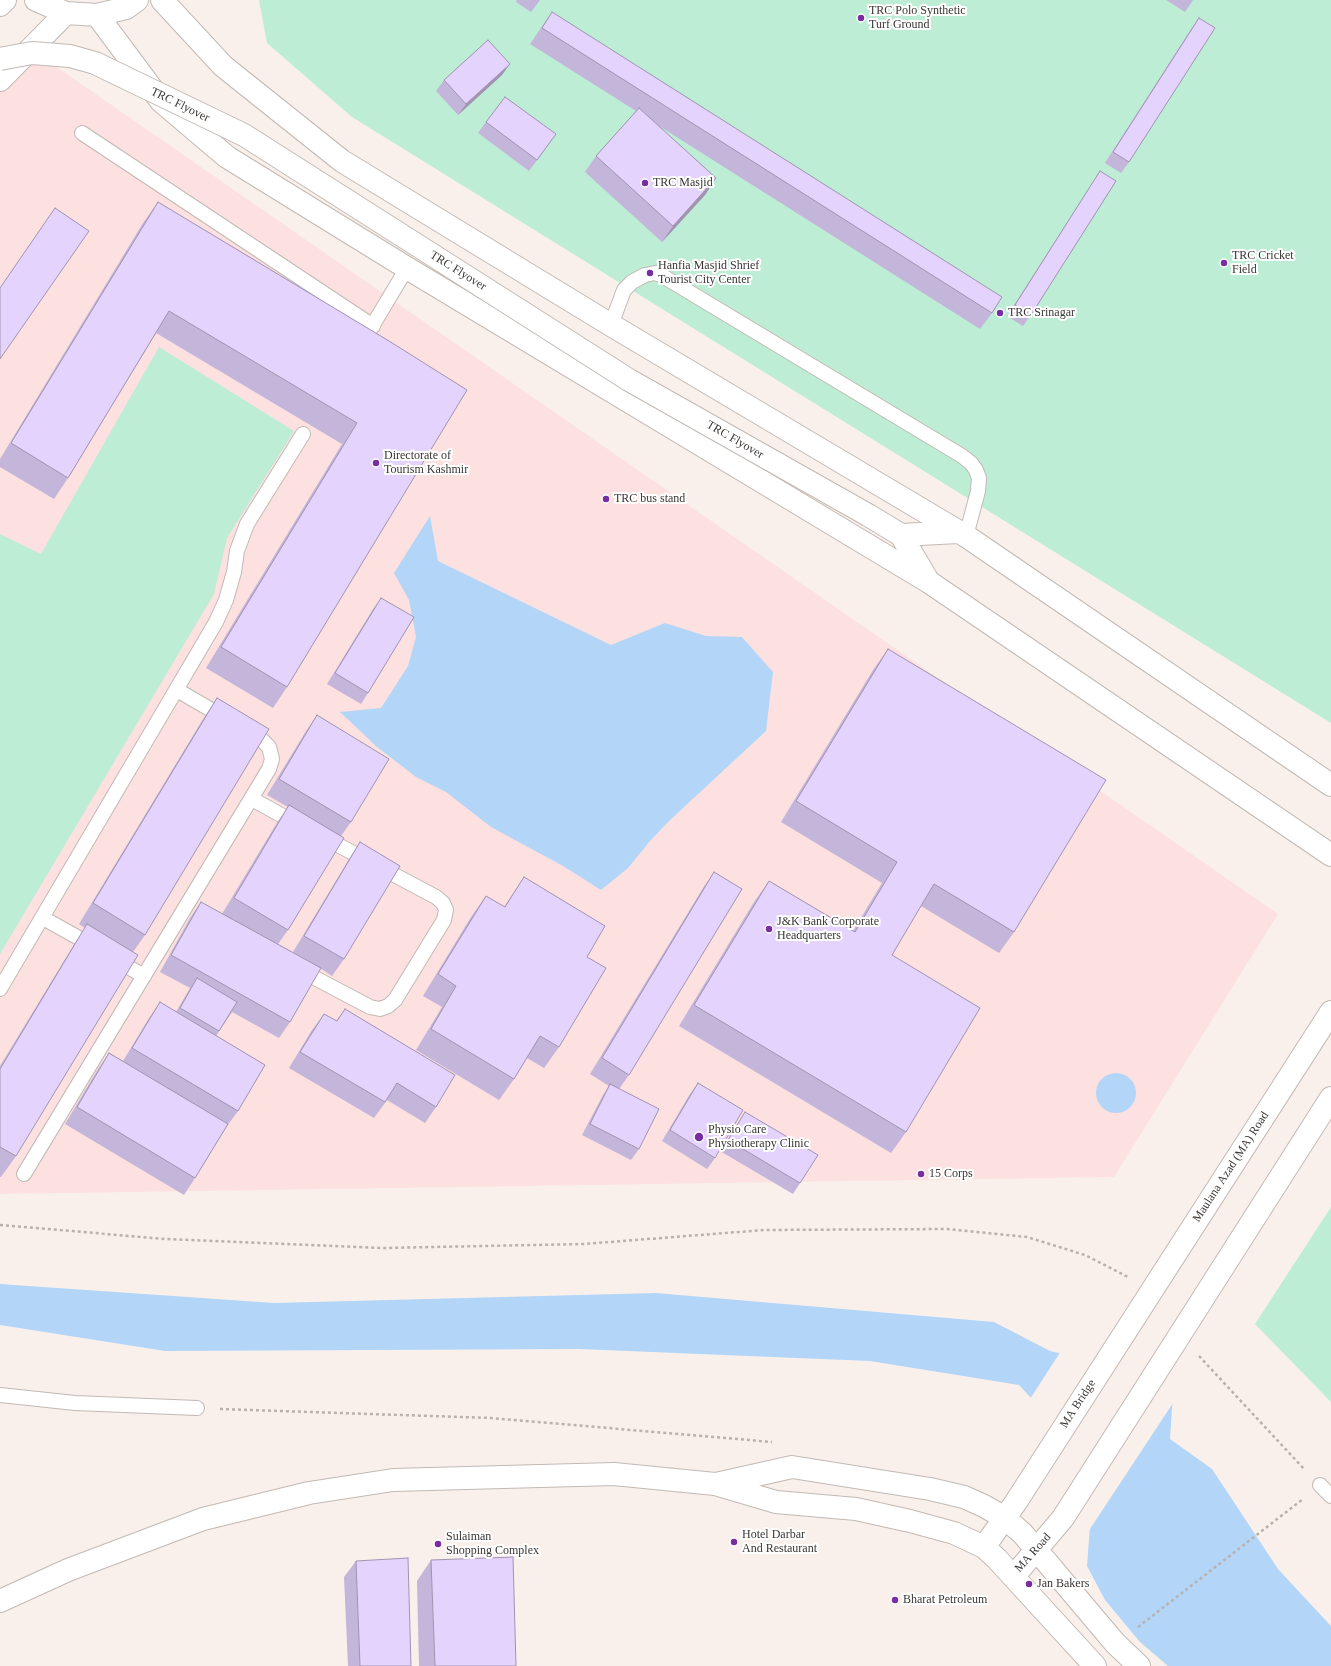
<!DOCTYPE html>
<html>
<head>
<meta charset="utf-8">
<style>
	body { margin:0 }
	canvas { display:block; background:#f9f0eb }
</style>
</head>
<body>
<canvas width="1331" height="1666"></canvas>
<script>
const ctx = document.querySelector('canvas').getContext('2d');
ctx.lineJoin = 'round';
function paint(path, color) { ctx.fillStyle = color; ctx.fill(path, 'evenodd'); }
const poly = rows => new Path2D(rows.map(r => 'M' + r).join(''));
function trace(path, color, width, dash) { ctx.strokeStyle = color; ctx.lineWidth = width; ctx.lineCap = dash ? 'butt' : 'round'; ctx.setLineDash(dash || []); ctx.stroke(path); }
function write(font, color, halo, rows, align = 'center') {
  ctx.font = font + ' "Times New Roman",serif'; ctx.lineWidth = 4; ctx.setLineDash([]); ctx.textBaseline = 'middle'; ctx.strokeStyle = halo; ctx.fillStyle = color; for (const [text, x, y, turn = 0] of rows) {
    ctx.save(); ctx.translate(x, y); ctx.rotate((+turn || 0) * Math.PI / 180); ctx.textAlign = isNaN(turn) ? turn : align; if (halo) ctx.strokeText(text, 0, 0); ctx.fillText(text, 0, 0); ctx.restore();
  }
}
paint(poly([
	[38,54,1278,914,1114,1177,0,1194,0,59]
]), '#fce1e0');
paint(poly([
	[259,0,1331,0,1331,723,352,117,267,43],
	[159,347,294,431,227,538,214,594,0,954,0,534,41,554],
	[1331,1207,1331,1402,1255,1324]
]), '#bdedd5');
paint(poly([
	[430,516,438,561,611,645,665,623,706,636,742,637,773,672,766,731,669,821,650,841,628,868,601,890,563,866,491,827,446,792,416,777,377,747,340,712,381,708,408,666,416,637,409,600,394,573],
	'1096 1093a20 20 0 1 1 40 0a20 20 0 1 1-40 0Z',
	[0,1284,274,1303,656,1293,994,1322,1050,1351,1174,1378,1170,1439,1212,1469,1278,1569,1331,1626,1331,1666,1168,1666,1140,1642,1105,1600,1087,1566,1090,1526,1109,1482,1019,1385,870,1361,579,1349,165,1351,0,1325]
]), '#b3d6f8');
paint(poly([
	[1061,1351,1174,1376,1176,1378,1175,1400,1088,1532,1088,1525,1107,1483,1030,1399]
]), '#f9f0eb');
const lane = poly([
	[82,133,373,326],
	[611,325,624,290,632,282,645,275,655,273,661,275,962,456,971,463,976,470,979,478,978,491,966,536],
	[368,333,407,268],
	[177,690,227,719],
	[252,799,299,825],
	[43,918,95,947],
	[114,959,144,976],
	[298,969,370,1007,380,1009,388,1006,395,1000,444,920,446,910,443,903,436,897,323,837],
	[0,989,216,622,226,600,234,572,237,551,247,524,303,434],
	[24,1174,269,769,272,759,269,747,260,738,246,730],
	[0,1395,75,1403,197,1408],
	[1320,1485,1331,1496]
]);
const secondary = poly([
	[36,0,66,13,97,15,126,8,137,0],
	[162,0,223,66,342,161,611,325,966,536,1331,785],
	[0,5,5,0],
	[97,15,161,101,227,157,407,268,929,582,1331,855],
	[0,80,66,13],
	[868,515,901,535,927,579],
	[901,535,958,532]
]);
const primary = poly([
	[984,1547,1016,1502,1331,1012],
	[1014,1576,1063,1518,1331,1098]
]);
const highway = poly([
	[716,1484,792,1467,930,1489,964,1497,984,1506,1005,1518,1023,1534,1115,1643,1139,1666],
	[0,1601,68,1570,203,1519,309,1493,393,1480,614,1474,715,1484,776,1502,856,1509,910,1521,954,1533,984,1547,997,1559,1095,1666]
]);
trace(lane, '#c2b9b4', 16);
trace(secondary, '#c2b9b4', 24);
trace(primary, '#c2b9b4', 24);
trace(highway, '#c2b9b4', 24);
trace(poly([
	[0,1225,165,1239,383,1248,584,1244,764,1230,947,1229,1027,1237,1085,1255,1128,1277],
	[1199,1356,1305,1470],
	[220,1409,491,1418,772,1442],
	[1138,1627,1303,1499]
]), '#b8b1ae', 2.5, [3, 3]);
trace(lane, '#fff', 14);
trace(secondary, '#fff', 22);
trace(primary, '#fff', 22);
trace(highway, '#fff', 22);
const secondaryBridge = poly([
	[0,59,32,53,70,56,95,63,244,135,629,380,868,515]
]);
trace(secondaryBridge, '#c2b9b4', 24, []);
trace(secondaryBridge, '#fff', 22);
paint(poly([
	[517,0,540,0,531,12,516,2],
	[1166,0,1193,0,1185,12],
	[552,12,992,313,980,329,656,124,716,178,705,195,662,242,585,172,596,156,636,111,530,44],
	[1199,18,1129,162,1121,173,1105,163,1191,29],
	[502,75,458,115,436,91,444,80],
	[486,122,556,134,529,171,478,133],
	[1100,171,1031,315,1023,326,1007,316,1093,182],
	[158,202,389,341,287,687,273,708,206,668,342,444,156,333,68,478,54,499,0,467,0,459,143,223],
	[381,598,368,693,361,704,327,684,373,609],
	[888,649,1014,932,999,953,921,906,892,955,906,1132,891,1153,679,1026,754,902,769,881,853,931,882,883,781,822,873,670],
	[217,698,145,935,133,952,16,1156,1,1177,0,1177,0,1066,73,946,85,928,79,924,203,719],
	[317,715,351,822,341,836,288,930,278,944,303,958,293,952,349,859,360,842,344,959,332,976,320,968,290,1022,279,1038,232,1012,216,1036,238,1111,227,1126,195,1178,184,1195,65,1124,98,1069,109,1053,123,1061,149,1018,160,1002,176,1012,190,988,160,972,190,918,201,902,222,914,278,821,288,807,267,795,306,731],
	[714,872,629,1075,619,1089,639,1149,631,1160,582,1135,603,1095,609,1086,590,1074,703,888],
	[524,877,587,957,559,1047,544,1068,527,1058,514,1079,499,1100,416,1050,442,1007,423,996,471,917,486,896,504,907],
	[345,1009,436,1107,425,1123,387,1100,374,1118,289,1068,312,1030,324,1014,336,1021],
	[698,1083,715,1158,707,1169,662,1141,690,1094],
	[745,1112,800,1183,793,1194,720,1151,738,1123],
	[431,1560,516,1666,419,1666,417,1581],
	[356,1561,411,1666,348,1666,344,1577]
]), '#c4b5da');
paint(poly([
	[510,64,502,75,458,115,466,104],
	[716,178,705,195,662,242,673,226]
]), '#a094b1');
const building = poly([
	[552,12,1002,297,992,313,542,28,552,12],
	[1199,18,1215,28,1129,162,1113,152,1199,18],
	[488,40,510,64,466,104,444,80,488,40],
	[505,97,556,134,537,160,486,122,505,97],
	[639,108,716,178,673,226,596,156,639,108],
	[1100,171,1116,181,1031,315,1015,305,1100,171],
	[158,202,389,341,467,390,287,687,221,647,357,423,169,311,68,478,11,443,158,202],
	[55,208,89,231,0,359,0,288,55,208],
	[381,598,414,617,368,693,335,673,381,598],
	[888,649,1106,780,1014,932,934,884,892,955,980,1008,906,1132,694,1005,769,881,855,932,897,862,796,801,888,649],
	[217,698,269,729,145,935,93,903,217,698],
	[317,715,389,759,351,822,279,779,317,715],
	[289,805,344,838,288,930,234,898,289,805],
	[360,842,400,866,344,959,304,936,360,842],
	[714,872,742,889,629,1075,602,1058,714,872],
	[524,877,605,926,587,957,606,968,559,1047,540,1036,514,1079,431,1029,456,986,438,974,486,896,505,907,524,877],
	[201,902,321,968,290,1022,171,955,201,902],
	[87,924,138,955,16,1156,0,1147,0,1069,87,924],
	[197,978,237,1002,219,1031,180,1008,197,978],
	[160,1002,265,1065,238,1111,132,1048,160,1002],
	[345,1009,455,1075,436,1107,397,1083,385,1102,300,1052,324,1014,337,1021,345,1009],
	[109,1053,228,1124,195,1178,77,1107,109,1053],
	[698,1083,743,1110,715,1158,670,1130,698,1083],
	[610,1084,659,1109,639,1149,590,1124,610,1084],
	[745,1112,818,1155,800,1183,728,1140,745,1112],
	[513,1557,516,1666,435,1666,431,1560,513,1557],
	[408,1558,411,1666,360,1666,356,1561,408,1558]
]);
paint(building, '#e4d3fd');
trace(building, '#a094b1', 1);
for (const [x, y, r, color] of [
	[861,18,4,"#782da0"],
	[645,183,4,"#782da0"],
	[1224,263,4,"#782da0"],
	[650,273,4,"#782da0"],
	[1000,313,4,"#782da0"],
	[376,463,4,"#782da0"],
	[606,499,4,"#782da0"],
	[769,929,4,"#782da0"],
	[699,1137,5,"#782da0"],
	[921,1174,4,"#782da0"],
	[734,1542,4,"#782da0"],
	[438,1544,4,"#782da0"],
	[1029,1584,4,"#782da0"],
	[895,1600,4,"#782da0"]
]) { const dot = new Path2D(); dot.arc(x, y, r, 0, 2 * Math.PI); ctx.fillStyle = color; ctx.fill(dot); trace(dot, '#fff', 1.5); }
write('12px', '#393634', '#fff', [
	["TRC Polo Synthetic",869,11],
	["Turf Ground",869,25],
	["TRC Masjid",653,183],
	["TRC Cricket",1232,256],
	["Field",1232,270],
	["Hanfia Masjid Shrief",658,266],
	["Tourist City Center",658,280],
	["TRC Srinagar",1008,313],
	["Directorate of",384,456],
	["Tourism Kashmir",384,470],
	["TRC bus stand",614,499],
	["J&K Bank Corporate",777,922],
	["Headquarters",777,936],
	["Physio Care",708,1130],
	["Physiotherapy Clinic",708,1144],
	["15 Corps",929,1174],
	["Hotel Darbar",742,1535],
	["And Restaurant",742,1549],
	["Sulaiman",446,1537],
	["Shopping Complex",446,1551],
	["Jan Bakers",1037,1584],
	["Bharat Petroleum",903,1600]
], 'left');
write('12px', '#393634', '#fff', [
	["TRC Flyover",180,105,26],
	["TRC Flyover",458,271,32],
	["TRC Flyover",735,440,30],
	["Maulana Azad (MA) Road",1231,1167,-57],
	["MA Bridge",1078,1404,-57],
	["MA Road",1033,1553,-48]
]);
</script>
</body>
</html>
